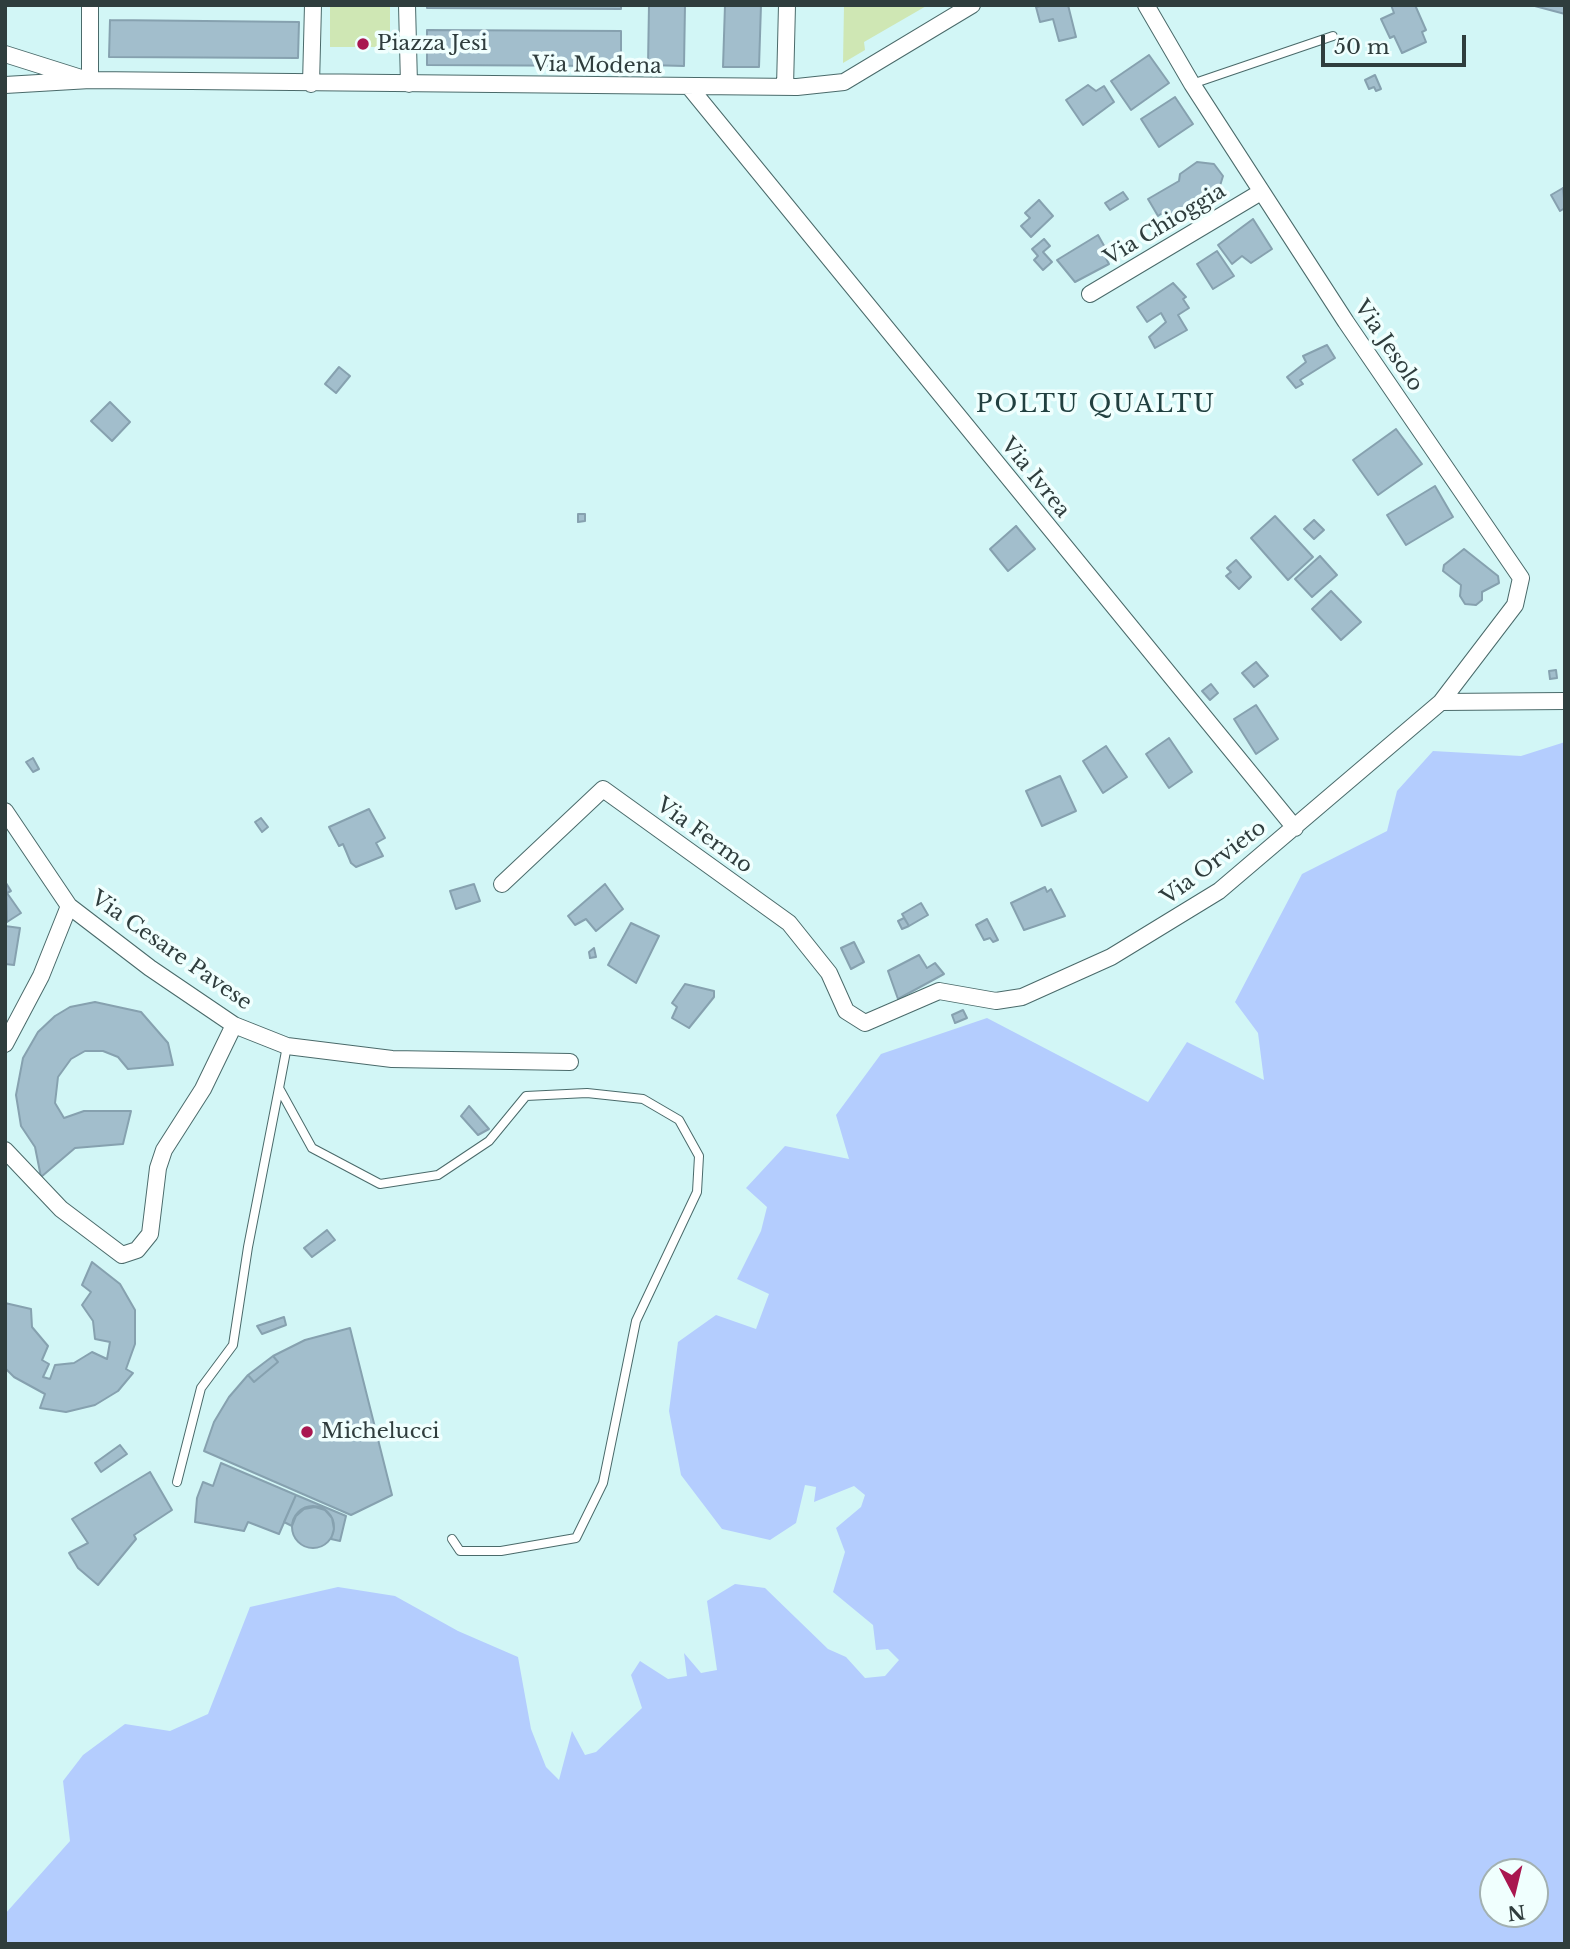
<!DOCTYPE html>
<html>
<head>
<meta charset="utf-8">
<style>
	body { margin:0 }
	#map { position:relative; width:1570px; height:1949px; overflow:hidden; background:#d2f6f6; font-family:"Libre Baskerville",serif }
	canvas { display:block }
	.frame { position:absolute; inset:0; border:7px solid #2f3d3d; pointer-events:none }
	.north { position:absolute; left:1479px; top:1858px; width:70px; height:70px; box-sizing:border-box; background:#f0fffe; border:2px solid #a3b1b1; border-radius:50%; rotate:173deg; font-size:19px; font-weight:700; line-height:28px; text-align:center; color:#2f3d3d }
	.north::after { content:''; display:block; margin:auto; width:24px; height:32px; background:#a91750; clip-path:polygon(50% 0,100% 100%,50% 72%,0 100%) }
	.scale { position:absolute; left:1321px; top:35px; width:145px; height:32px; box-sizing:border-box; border:4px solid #2f3d3d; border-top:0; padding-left:9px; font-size:21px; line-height:24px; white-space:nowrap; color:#2f3d3d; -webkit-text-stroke:5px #f0fffe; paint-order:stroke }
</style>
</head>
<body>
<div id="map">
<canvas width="1570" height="1949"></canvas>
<div class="frame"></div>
<div class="north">N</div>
<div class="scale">50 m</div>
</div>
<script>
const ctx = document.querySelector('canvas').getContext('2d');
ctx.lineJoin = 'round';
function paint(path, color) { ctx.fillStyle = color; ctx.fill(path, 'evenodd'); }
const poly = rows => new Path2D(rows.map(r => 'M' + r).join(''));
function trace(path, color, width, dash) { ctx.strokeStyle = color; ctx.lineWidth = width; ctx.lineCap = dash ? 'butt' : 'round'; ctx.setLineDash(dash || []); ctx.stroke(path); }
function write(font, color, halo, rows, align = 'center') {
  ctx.font = font + ' "Libre Baskerville",serif'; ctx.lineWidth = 7; ctx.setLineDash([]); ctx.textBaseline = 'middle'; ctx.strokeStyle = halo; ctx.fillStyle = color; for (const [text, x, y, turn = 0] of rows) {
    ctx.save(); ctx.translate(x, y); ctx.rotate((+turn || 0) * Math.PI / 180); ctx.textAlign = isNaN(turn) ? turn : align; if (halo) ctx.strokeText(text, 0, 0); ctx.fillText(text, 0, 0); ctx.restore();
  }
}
paint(poly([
	[330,5,390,5,390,47,330,47],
	[844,5,928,5,864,42,865,50,843,63]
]), '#cfe7b4');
paint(poly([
	[1565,742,1565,1944,5,1944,5,1914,70,1841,63,1781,83,1755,125,1724,170,1731,208,1714,250,1607,338,1587,395,1596,458,1631,518,1657,531,1729,546,1767,559,1780,572,1731,585,1755,596,1752,642,1708,631,1675,640,1661,668,1679,687,1676,684,1653,701,1673,717,1670,707,1601,735,1584,765,1588,828,1649,846,1657,865,1678,885,1676,899,1660,888,1649,876,1650,873,1625,833,1592,845,1552,836,1528,861,1507,865,1495,854,1486,814,1502,816,1487,805,1485,796,1523,770,1540,722,1529,681,1475,669,1411,678,1342,716,1315,756,1329,769,1294,737,1279,761,1231,767,1207,746,1188,785,1146,849,1159,836,1115,881,1054,987,1018,1148,1102,1187,1042,1264,1080,1258,1033,1235,1002,1302,874,1387,831,1397,791,1433,751,1521,756],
	[1493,1872,1535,1872,1535,1914,1493,1914]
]), '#b4cdfe');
const building = poly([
	[427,5,621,5,621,9,427,8,427,5],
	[649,5,685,5,684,66,648,65,649,5],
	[725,5,761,5,759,67,723,67,725,5],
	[1045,5,1068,5,1076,37,1059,41,1053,19,1040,22,1036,7,1045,5],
	[1415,5,1426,30,1422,32,1426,42,1402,53,1394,36,1390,38,1381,19,1394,13,1391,5,1415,5],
	[1531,5,1565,5,1565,14,1531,5],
	[110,20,299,22,298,58,109,57,110,20],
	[427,30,621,31,621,66,427,65,427,30],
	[1149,55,1169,83,1131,110,1111,81,1149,55],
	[1375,75,1381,89,1376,91,1374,87,1369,89,1365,80,1375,75],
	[1088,85,1096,91,1104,86,1114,102,1083,125,1066,100,1088,85],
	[1175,97,1193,124,1159,147,1141,119,1175,97],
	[1197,162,1214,164,1223,176,1219,189,1174,220,1168,209,1158,216,1148,199,1179,181,1180,174,1197,162],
	[1563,188,1565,208,1560,211,1551,195,1563,188],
	[1123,192,1128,199,1110,210,1105,203,1123,192],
	[1039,200,1053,216,1031,237,1021,226,1030,218,1025,213,1039,200],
	[1253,219,1272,249,1251,263,1242,256,1232,264,1218,245,1253,219],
	[1098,235,1107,251,1103,253,1109,264,1075,282,1057,260,1098,235],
	[1044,239,1050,246,1043,252,1052,262,1043,270,1034,260,1038,256,1032,249,1044,239],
	[1217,251,1234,276,1213,289,1197,264,1217,251],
	[1173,283,1186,297,1183,299,1189,308,1178,315,1187,330,1155,348,1149,337,1166,322,1161,313,1147,322,1137,307,1173,283],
	[1327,345,1335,358,1300,380,1303,384,1296,388,1287,377,1306,362,1303,356,1327,345],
	[339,367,350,376,336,393,325,384,339,367],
	[110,402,130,422,112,441,91,421,110,402],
	[1396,429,1422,464,1378,495,1353,460,1396,429],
	[1435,486,1453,517,1406,545,1387,515,1435,486],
	[578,514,585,514,585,521,578,522,578,514],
	[1275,516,1313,557,1288,580,1251,538,1275,516],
	[1314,520,1324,530,1314,539,1304,529,1314,520],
	[1016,526,1035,549,1008,571,990,549,1016,526],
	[1464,549,1498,576,1499,583,1482,592,1482,600,1476,605,1465,604,1460,596,1461,585,1443,571,1444,565,1464,549],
	[1320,556,1337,575,1312,597,1295,579,1320,556],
	[1236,560,1251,577,1239,589,1226,576,1231,572,1227,568,1236,560],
	[1331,591,1361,622,1341,640,1312,609,1331,591],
	[1256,662,1268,676,1254,687,1242,673,1256,662],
	[1556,670,1557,678,1550,679,1549,671,1556,670],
	[1211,684,1218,693,1210,700,1202,691,1211,684],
	[1256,705,1278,739,1256,754,1234,719,1256,705],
	[1169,738,1192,772,1169,788,1146,754,1169,738],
	[1106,746,1127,777,1103,793,1083,761,1106,746],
	[33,758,39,769,33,772,26,762,33,758],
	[1060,776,1076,811,1042,826,1026,791,1060,776],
	[369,809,385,838,376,843,383,856,356,867,351,863,343,844,339,846,329,827,369,809],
	[261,818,268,827,262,832,255,822,261,818],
	[6,883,11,891,7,893,21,913,7,922,6,883],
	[474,884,480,901,456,909,450,891,474,884],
	[605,884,623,909,596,931,586,919,575,925,568,916,605,884],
	[1045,887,1047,892,1051,889,1065,916,1024,930,1011,903,1045,887],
	[921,903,928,915,909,926,902,914,921,903],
	[904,918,909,926,902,929,898,921,904,918],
	[987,919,998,940,993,942,990,938,984,940,976,925,987,919],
	[631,923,659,936,636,983,608,965,631,923],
	[5,926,20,928,14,965,5,964,5,926],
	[854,942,864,962,851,969,841,948,854,942],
	[594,948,596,957,590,958,589,952,594,948],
	[919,955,927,968,935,963,944,974,898,999,888,971,919,955],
	[685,984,714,991,714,997,689,1028,672,1018,677,1007,672,1003,685,984],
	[95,1002,141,1012,168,1043,173,1065,128,1069,118,1057,103,1051,85,1051,71,1059,58,1077,55,1103,64,1118,84,1111,131,1111,123,1144,75,1148,41,1177,35,1147,21,1126,16,1095,23,1058,38,1032,55,1016,70,1007,95,1002],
	[963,1010,967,1018,955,1023,952,1015,963,1010],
	[469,1106,489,1129,478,1135,461,1116,469,1106],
	[327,1230,335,1240,312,1257,304,1248,327,1230],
	[92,1262,120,1284,135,1310,135,1344,126,1369,133,1373,118,1391,95,1405,66,1412,40,1408,45,1394,14,1377,5,1368,5,1303,31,1309,32,1327,48,1346,42,1360,49,1364,43,1377,50,1379,55,1365,74,1363,92,1352,107,1359,110,1342,95,1339,93,1321,82,1305,91,1292,82,1285,92,1262],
	[284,1317,286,1325,262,1334,257,1326,284,1317],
	[350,1328,392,1495,351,1515,204,1451,214,1422,229,1397,248,1375,254,1382,278,1362,273,1356,305,1340,350,1328],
	[273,1356,278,1362,254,1382,248,1375,273,1356],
	[120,1445,127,1454,101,1472,95,1463,120,1445],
	[221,1463,296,1495,279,1534,248,1522,244,1531,195,1522,197,1498,203,1482,213,1486,221,1463],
	[150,1472,172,1510,134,1535,136,1539,98,1585,78,1568,69,1553,88,1543,72,1519,150,1472],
	[296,1495,346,1516,340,1541,331,1539,334,1529,332,1518,325,1510,315,1507,304,1509,296,1516,292,1526,284,1522,296,1495],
	'292 1527a21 21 0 1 1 42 0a21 21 0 1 1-42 0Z'
]);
paint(building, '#a2becc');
trace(building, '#86a1af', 2);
const service = poly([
	[1192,84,1333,36],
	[287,1046,279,1088,312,1148,380,1184,438,1175,489,1141,526,1096,587,1093,643,1099,679,1120,699,1156,697,1192,636,1321,603,1483,576,1538,501,1551,460,1551,452,1539],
	[177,1482,201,1388,233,1345,248,1247,279,1088]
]);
const minor = poly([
	[407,5,409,84],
	[1146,5,1192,84,1346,322,1521,578,1515,605,1441,702],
	[5,54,81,78],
	[90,80,90,5],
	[311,84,313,5],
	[5,85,90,80,797,87,844,82,972,5],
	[785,87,787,5],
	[691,89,1295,828],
	[1090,294,1261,192],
	[5,811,69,906,150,968,234,1025,287,1046,392,1059,570,1062],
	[502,884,603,789,789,923,829,973,846,1011,865,1023,939,991,996,1001,1022,997,1111,957,1219,891,1441,702,1565,701],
	[5,1044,41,976,69,906],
	[5,1150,61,1209,122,1255,137,1250,150,1234,158,1168,164,1150,203,1089,234,1025]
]);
trace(service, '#4a6a6a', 10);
trace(minor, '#4a6a6a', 18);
trace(service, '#fff', 8);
trace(minor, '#fff', 16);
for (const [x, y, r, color] of [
	[363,44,7,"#a91750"],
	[307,1432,7,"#a91750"]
]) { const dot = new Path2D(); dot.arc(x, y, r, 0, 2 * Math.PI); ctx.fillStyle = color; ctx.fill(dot); trace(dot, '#f0fffe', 2.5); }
write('21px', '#2f3d3d', '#f0fffe', [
	["Piazza Jesi",377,44],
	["Michelucci",321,1432]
], 'left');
write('21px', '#2f3d3d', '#f0fffe', [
	["Via Modena",597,66,1],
	["Via Chioggia",1165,225,-31],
	["Via Jesolo",1388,346,56],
	["Via Ivrea",1035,478,51],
	["Via Fermo",704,836,36],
	["Via Orvieto",1214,863,-37],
	["Via Cesare Pavese",171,951,35]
]);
ctx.letterSpacing = '2px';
write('24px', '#214040', '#f0fffe', [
	["POLTU QUALTU",1096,405]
]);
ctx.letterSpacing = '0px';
</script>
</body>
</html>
